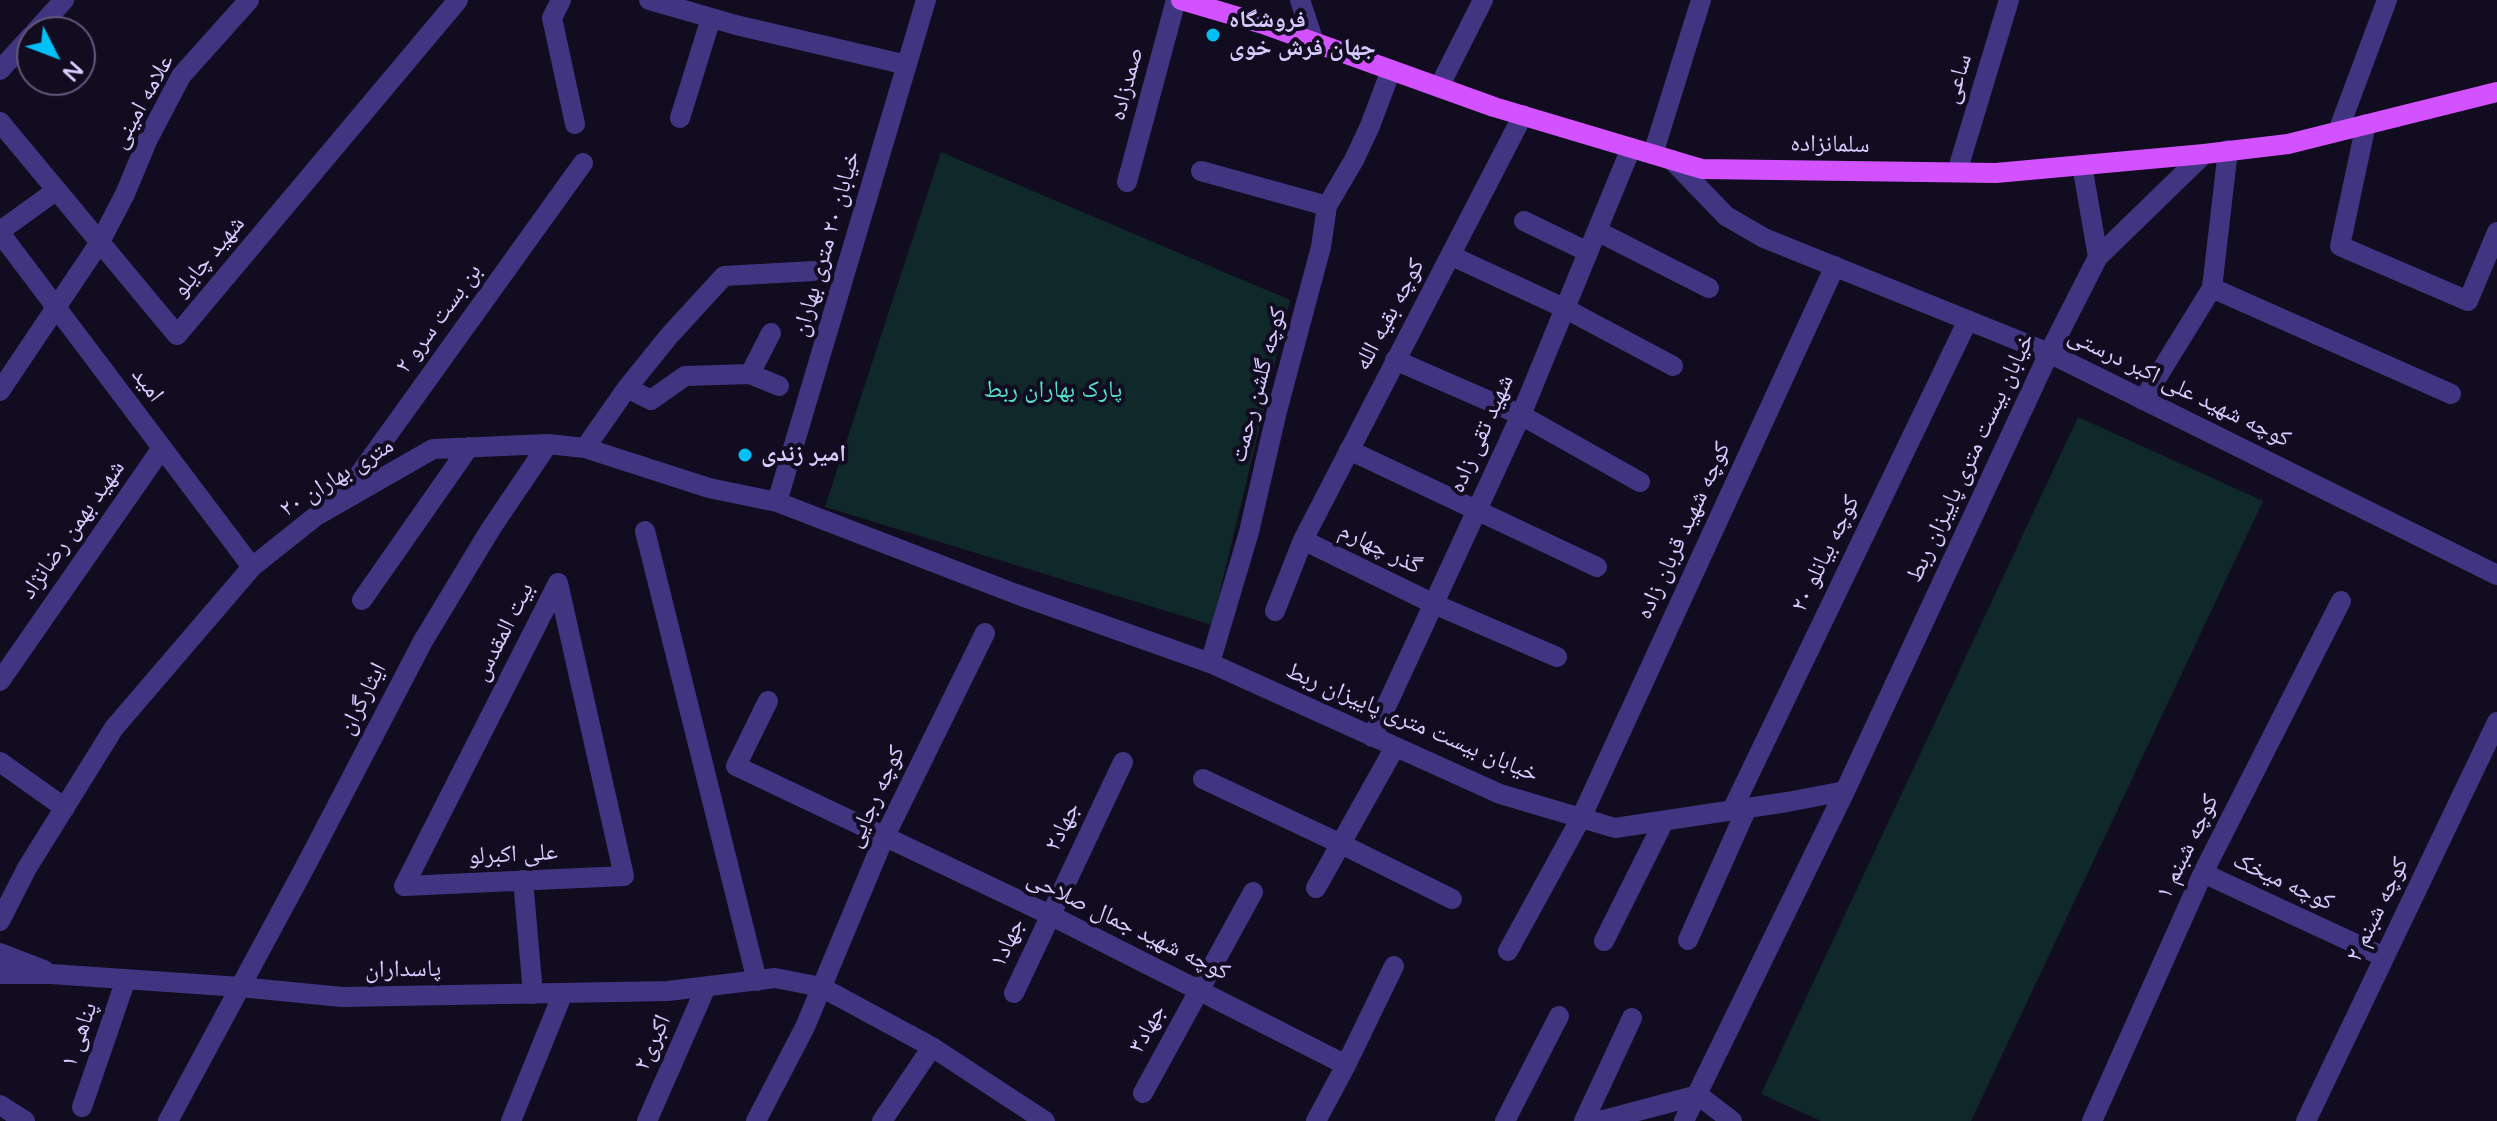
<!DOCTYPE html>
<html>
<head>
<meta charset="utf-8">
<style>
	body { margin:0 }
	#map { position:relative; width:2497px; height:1121px; overflow:hidden; background:#120c20; font-family:"Varela Round",sans-serif }
	canvas { display:block }
	.north { position:absolute; left:16px; top:16px; width:80px; height:80px; box-sizing:border-box; background:#120c20; border:2px solid #615879; border-radius:50%; rotate:132deg; font-size:22px; font-weight:700; line-height:32px; text-align:center; color:#d7cbff }
	.north::after { content:''; display:block; margin:auto; width:28px; height:36px; background:#00c0f6; clip-path:polygon(50% 0,100% 100%,50% 72%,0 100%) }
</style>
</head>
<body>
<div id="map">
<canvas width="2497" height="1121"></canvas>
<div class="north">N</div>
</div>
<script>
const ctx = document.querySelector('canvas').getContext('2d');
ctx.lineJoin = 'round';
function paint(path, color) { ctx.fillStyle = color; ctx.fill(path, 'evenodd'); }
const poly = rows => new Path2D(rows.map(r => 'M' + r).join(''));
function trace(path, color, width, dash) { ctx.strokeStyle = color; ctx.lineWidth = width; ctx.lineCap = dash ? 'butt' : 'round'; ctx.setLineDash(dash || []); ctx.stroke(path); }
function write(font, color, halo, rows, align = 'center') {
  ctx.font = font + ' "Varela Round","Noto Naskh Arabic",sans-serif'; ctx.lineWidth = 8; ctx.setLineDash([]); ctx.textBaseline = 'middle'; ctx.strokeStyle = halo; ctx.fillStyle = color; for (const [text, x, y, turn = 0] of rows) {
    ctx.save(); ctx.translate(x, y); ctx.rotate((+turn || 0) * Math.PI / 180); ctx.textAlign = isNaN(turn) ? turn : align; if (halo) ctx.strokeText(text, 0, 0); ctx.fillText(text, 0, 0); ctx.restore();
  }
}
paint(poly([
	[941,152,1290,300,1212,625,825,507],
	[2078,417,2263,501,1971,1121,1821,1121,1761,1094]
]), '#0f282a');
trace(poly([
	[561,0,552,18,575,124],
	[649,0,736,25,907,65],
	[1300,0,1314,42],
	[35,32,64,0],
	[0,70,32,35],
	[1439,87,1483,0],
	[680,118,711,18],
	[0,122,177,335,458,0],
	[2366,124,2340,246,2468,301,2497,232],
	[2338,131,2387,0],
	[1653,154,1701,0],
	[1672,160,1726,216,1764,238,2049,353,2497,575],
	[2082,165,2098,257],
	[1201,171,1327,206],
	[1957,172,2009,0],
	[1127,182,1176,0],
	[1524,221,1588,252],
	[0,231,57,190],
	[1597,231,1709,288],
	[0,233,252,567],
	[1452,256,1564,308,1673,366],
	[2212,288,2451,394],
	[1395,360,1521,415,1640,482],
	[750,374,771,333],
	[627,388,669,336,724,276,814,271],
	[0,391,100,242,125,194,148,139,181,76,249,0],
	[2143,400,2212,288,2228,150],
	[585,448,627,388,651,400,685,376,750,374,779,386],
	[1349,450,1597,567],
	[343,497,583,163],
	[777,502,926,0],
	[645,531,757,981],
	[1303,540,1434,604,1557,657],
	[558,583,624,876,404,886,558,583],
	[362,600,469,447],
	[1275,611,1303,540,1523,115],
	[1210,663,1249,532,1277,411,1321,247,1327,206,1354,160,1370,126,1391,70],
	[0,681,162,448],
	[768,701,736,766,1050,915,1346,1065],
	[1372,737,1521,415,1631,148],
	[0,762,65,808],
	[1203,779,1341,844,1452,899],
	[1732,810,1968,320],
	[2203,873,2384,957],
	[523,880,533,994],
	[1316,888,1395,747],
	[0,921,27,868,114,728,252,567,316,516,433,449,548,444,585,448,709,488,777,502,1016,594,1210,663,1500,794,1615,828,1787,802,1845,791,2049,353,2098,257,2204,154],
	[1688,940,1747,808],
	[1604,941,1664,821],
	[1508,951,1581,818,1835,266],
	[0,953,44,970],
	[0,974,51,974,240,987,342,997,668,991,775,978,821,987,932,1047,1045,1121],
	[1014,993,1123,762],
	[1143,1093,1253,892],
	[1698,1095,1732,1121],
	[0,1105,25,1121],
	[82,1107,126,979],
	[168,1121,305,867,423,641,490,530,548,444],
	[511,1121,563,993],
	[647,1121,706,987],
	[756,1121,805,1027,884,838,985,633],
	[882,1121,932,1047],
	[1316,1121,1346,1065,1394,966],
	[1505,1121,1559,1016],
	[1584,1121,1632,1018],
	[1600,1121,1698,1095],
	[1684,1121,1845,791],
	[2092,1121,2203,873,2341,601],
	[2306,1121,2497,722]
]), '#413581', 20);
trace(poly([
	[1181,0,1266,25,1494,107,1702,169,1996,173,2204,154,2288,144,2497,92]
]), '#d352ff', 20);
for (const [x, y, r, color] of [
	[1213,35,8,"#00c0f6"],
	[745,455,8,"#00c0f6"]
]) { const dot = new Path2D(); dot.arc(x, y, r, 0, 2 * Math.PI); ctx.fillStyle = color; ctx.fill(dot); trace(dot, '#120c20', 3); }
write('bold 24px', '#d7cbff', '#120c20', [
	["فروشگاه",1229,21],
	["جهان فرش خوی",1229,49],
	["امیر زندی",761,455]
], 'left');
write('24px', '#d7cbff', '#120c20', [
	["ساعی",1958,79,-73],
	["صمدزاده",1127,84,-75],
	["علامه امینی",143,102,-61],
	["سلمانزاده",1830,145,1],
	["خیابان ۲۰ متری بهاران",827,244,-74],
	["شهید چایلو",209,257,-50],
	["کوچه بقیه الله",1390,315,-62],
	["بن بست سرو ۲",439,319,-54],
	["امید",147,385,53],
	["کوچه گلشن رحمت",1259,385,-75],
	["کوچه شهید علی اکبر درستی",2179,388,26],
	["شهید تقی زاده",1482,434,-66],
	["خیابان بیست متری پاییزان ربط",1971,458,-65],
	["۲۰ متری بهاران",337,478,-32],
	["شهید بهمن رضانژاد",73,530,-55],
	["کوچه شهید قربان زاده",1684,531,-65],
	["گذر چهارم",1380,549,26],
	["کوچه بیانلو ۲۰",1826,554,-64],
	["بیت المقدس",504,632,-63],
	["ایثارگران",363,699,-63],
	["خیابان بیست متری پاییزان ربط",1412,723,23],
	["کوچه رجایی",876,797,-65],
	["جهاد۲",1063,827,-64],
	["کوچه شبنم ۱",2188,847,-64],
	["علی اکبرلو",513,855,-3],
	["کوچه میخک",2283,882,25],
	["کوچه شبنم ۲",2378,910,-64],
	["کوچه شهید جمال صلاحی",1128,926,26],
	["جهاد۱",1008,943,-65],
	["پاسداران",403,970,-1],
	["جهاد۳",1148,1029,-61],
	["پناهی ۱",80,1035,-71],
	["اکبری۲",653,1043,-66]
]);
write('24px', '#54e3d0', '#120c20', [
	["پارک بهاران ربط",1053,391]
]);
</script>
</body>
</html>
